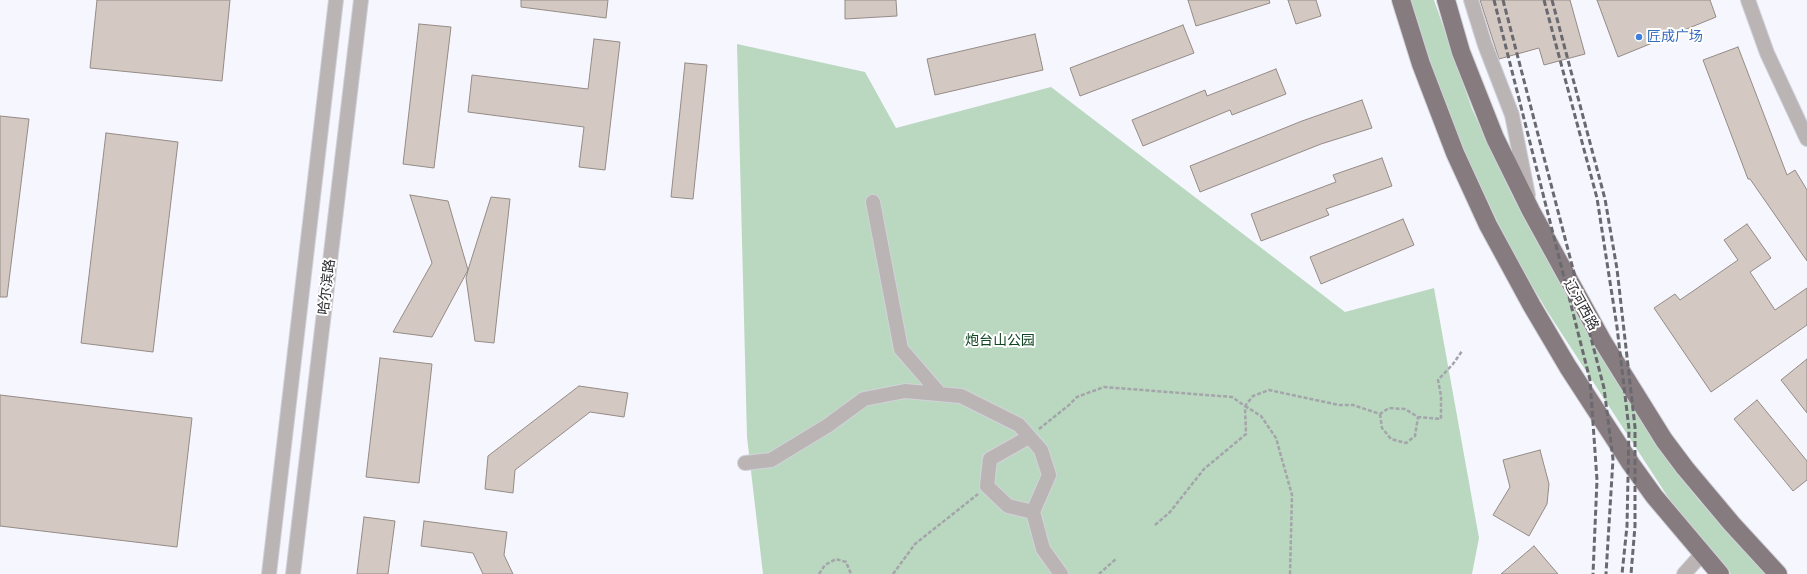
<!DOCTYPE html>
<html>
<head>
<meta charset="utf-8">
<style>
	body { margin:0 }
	canvas { display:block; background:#f6f6ff }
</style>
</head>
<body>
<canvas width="1807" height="574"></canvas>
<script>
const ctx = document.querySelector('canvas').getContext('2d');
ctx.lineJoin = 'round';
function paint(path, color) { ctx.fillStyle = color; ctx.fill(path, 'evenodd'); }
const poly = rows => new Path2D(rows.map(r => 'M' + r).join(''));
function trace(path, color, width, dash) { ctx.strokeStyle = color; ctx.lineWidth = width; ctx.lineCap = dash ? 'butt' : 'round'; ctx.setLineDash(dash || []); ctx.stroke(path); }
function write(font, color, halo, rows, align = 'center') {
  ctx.font = font + ' "Work Sans","Noto Sans SC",sans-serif'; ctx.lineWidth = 4; ctx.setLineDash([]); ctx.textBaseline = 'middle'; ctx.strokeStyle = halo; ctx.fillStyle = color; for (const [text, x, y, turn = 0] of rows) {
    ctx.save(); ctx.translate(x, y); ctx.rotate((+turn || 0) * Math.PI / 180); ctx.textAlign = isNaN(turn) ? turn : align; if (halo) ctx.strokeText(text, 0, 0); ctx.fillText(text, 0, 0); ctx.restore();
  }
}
paint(poly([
	[1409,0,1434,0,1472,109,1512,195,1565,293,1665,456,1698,499,1765,574,1731,574,1679,514,1549,314,1511,251,1466,155,1436,78],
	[737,44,865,72,896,128,1051,87,1345,312,1434,288,1479,538,1472,574,763,574,747,437]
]), '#bad8bf');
const building = poly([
	[97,0,230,0,222,81,90,68,97,0],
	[521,0,608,0,606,18,521,7,521,0],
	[845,0,896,0,897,16,845,19,845,0],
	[1188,0,1269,0,1270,3,1196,26,1188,0],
	[1288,0,1316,0,1321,16,1296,24,1288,0],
	[1480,0,1570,0,1585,54,1544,65,1539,48,1499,59,1480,0],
	[1597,0,1710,0,1716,17,1618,57,1597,0],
	[419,24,451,27,434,168,403,164,419,24],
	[1183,25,1194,53,1080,96,1070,68,1183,25],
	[1035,34,1043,70,935,95,927,59,1035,34],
	[594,39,620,42,605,170,579,167,584,127,468,112,472,75,588,89,594,39],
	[1738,47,1787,175,1795,170,1807,190,1807,261,1750,179,1748,179,1703,60,1738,47],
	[685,63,707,65,693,199,671,197,685,63],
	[1276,69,1286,94,1232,115,1230,110,1143,146,1132,120,1205,90,1207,96,1276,69],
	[1362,100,1372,128,1321,144,1200,192,1190,166,1302,121,1362,100],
	[0,116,29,119,7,297,0,297,0,116],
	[106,133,178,142,153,352,81,343,106,133],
	[1382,158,1392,186,1326,209,1329,215,1261,241,1251,214,1336,182,1333,175,1382,158],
	[410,195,448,201,468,270,491,197,510,199,494,343,475,341,466,278,468,270,432,337,393,332,432,263,410,195],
	[1403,219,1414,245,1321,284,1310,257,1403,219],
	[1747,224,1771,258,1750,272,1775,310,1807,288,1807,325,1711,392,1654,308,1675,294,1680,300,1738,260,1724,240,1747,224],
	[380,358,432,364,419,483,366,477,380,358],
	[1807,359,1807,413,1781,380,1807,359],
	[579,386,628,393,624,417,590,412,515,470,513,493,485,489,488,456,579,386],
	[0,395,192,418,177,547,0,526,0,395],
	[1757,400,1807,461,1807,480,1793,491,1734,419,1757,400],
	[1540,450,1549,484,1547,504,1529,536,1493,515,1510,487,1503,460,1540,450],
	[364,517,395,521,388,574,357,574,364,517],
	[424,521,507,532,504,555,513,574,483,574,473,553,421,546,424,521],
	[1534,546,1558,574,1501,574,1534,546]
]);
paint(building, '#d3c8c2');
trace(building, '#958b86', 1);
const minor = poly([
	[1471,0,1485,45,1512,115,1528,195],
	[1748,0,1767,53,1807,139],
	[873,202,901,349,940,394],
	[1029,437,990,459,987,486,1008,506,1033,512],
	[745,463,771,460,827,426,864,399,905,391,961,396,1019,425,1041,450,1049,475,1033,512,1043,549,1061,574],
	[269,574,336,0],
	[293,574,361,0],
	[1684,574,1702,554]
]);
const major = poly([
	[1401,0,1421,64,1455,153,1488,225,1532,306,1568,367,1631,464,1654,496,1720,574],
	[1446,0,1461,52,1495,138,1531,211,1603,342,1664,440,1685,468,1732,524,1778,574]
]);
trace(minor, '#d2d2da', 16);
trace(major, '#d2d2da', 20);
trace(poly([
	[1245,406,1261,416,1276,438,1292,495,1290,574],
	[1380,414,1382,428,1391,439,1406,443,1415,436,1418,417],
	[1039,429,1069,405,1077,397,1104,387,1232,397,1245,406,1253,396,1269,390,1339,405,1353,405,1380,414,1389,408,1405,409,1418,417,1441,419,1441,396,1438,380,1453,364,1462,351],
	[1155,525,1170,512,1204,469,1246,434,1245,407],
	[819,574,825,565,836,559,846,562,851,574],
	[893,574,915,544,978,494],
	[1099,574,1117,558]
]), '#a4a4ab', 2.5, [4, 2]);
trace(minor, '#bab4b5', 14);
trace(major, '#867c7f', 18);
trace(poly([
	[1494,0,1590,380,1597,480,1593,574],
	[1503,0,1604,388,1613,459,1606,574],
	[1544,0,1597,198,1617,327,1629,429,1627,526,1622,574],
	[1552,0,1605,199,1617,269,1635,427,1635,526,1631,574]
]), '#69696f', 3, [6, 3]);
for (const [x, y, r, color] of [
	[1639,37,4,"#3f7fe0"]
]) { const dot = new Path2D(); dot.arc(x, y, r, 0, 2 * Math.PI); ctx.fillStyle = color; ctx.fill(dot); trace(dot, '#fff', 1.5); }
write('14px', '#366cbe', '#fff', [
	["匠成广场",1647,37]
], 'left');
write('14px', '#2d2d32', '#fff', [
	["哈尔滨路",327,287,-83],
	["辽河西路",1581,305,61]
]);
write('14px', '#0f4520', '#fff', [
	["炮台山公园",1000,341]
]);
</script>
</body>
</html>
